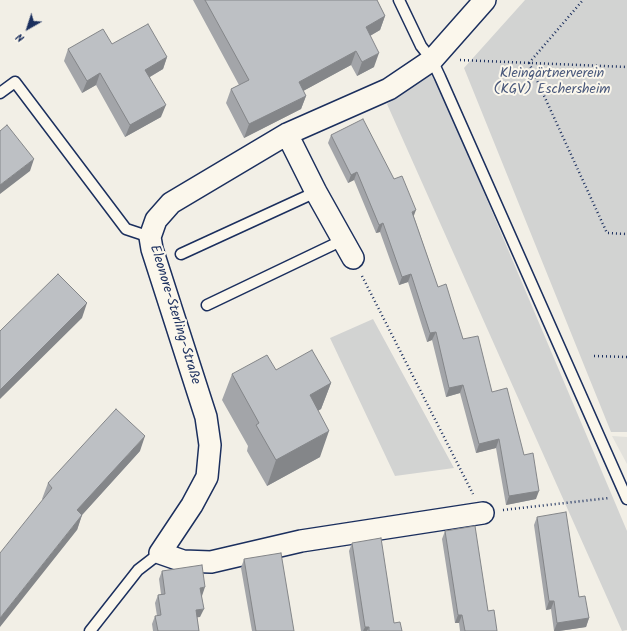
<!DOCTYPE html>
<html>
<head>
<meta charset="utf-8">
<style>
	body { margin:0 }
	#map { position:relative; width:627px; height:631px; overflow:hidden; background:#f2efe6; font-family:Kalam,sans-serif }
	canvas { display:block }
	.north { position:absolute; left:8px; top:8px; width:40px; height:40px; -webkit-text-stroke:3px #fbf7ec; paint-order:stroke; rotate:219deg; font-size:11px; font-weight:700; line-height:16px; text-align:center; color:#1b2f5e }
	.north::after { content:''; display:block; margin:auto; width:14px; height:18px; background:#1b2f5e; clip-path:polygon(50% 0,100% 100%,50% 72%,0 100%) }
</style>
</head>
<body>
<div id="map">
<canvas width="627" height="631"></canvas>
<div class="north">N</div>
</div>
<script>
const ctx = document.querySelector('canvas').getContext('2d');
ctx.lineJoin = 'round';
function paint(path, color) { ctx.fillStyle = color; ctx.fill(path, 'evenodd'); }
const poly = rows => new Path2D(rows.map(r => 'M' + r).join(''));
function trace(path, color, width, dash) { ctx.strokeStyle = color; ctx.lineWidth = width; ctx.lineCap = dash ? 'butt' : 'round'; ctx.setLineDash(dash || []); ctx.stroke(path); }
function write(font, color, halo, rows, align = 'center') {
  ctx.font = font + ' Kalam,sans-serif'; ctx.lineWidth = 4; ctx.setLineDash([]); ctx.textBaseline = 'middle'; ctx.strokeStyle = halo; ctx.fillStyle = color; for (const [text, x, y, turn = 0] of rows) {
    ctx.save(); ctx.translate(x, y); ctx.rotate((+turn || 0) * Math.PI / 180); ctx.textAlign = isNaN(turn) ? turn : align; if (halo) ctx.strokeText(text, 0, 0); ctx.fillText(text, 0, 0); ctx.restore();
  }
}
paint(poly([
	[612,436,627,437,627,464]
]), '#e2e1dc');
paint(poly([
	[525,0,627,0,627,432,611,432,464,68],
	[433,72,627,531,627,630,622,631,387,104],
	[373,319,454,468,395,476,330,338]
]), '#d2d3d2');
const lane = poly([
	[399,0,421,46,432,60,440,77,627,499],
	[0,93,15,82,126,229,150,237],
	[181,254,316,192],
	[207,305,343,240],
	[90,631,138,570,160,553]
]);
const street = poly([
	[287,134,316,192,353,258],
	[483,513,301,541,211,562,183,561,160,553,192,505,207,477,210,445,206,417,152,249,150,237,156,220,171,203,287,134,389,89,432,60,485,0]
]);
trace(lane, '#1b2f5e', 13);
trace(street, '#1b2f5e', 24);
trace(poly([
	[460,60,627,67],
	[529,63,607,233,627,234],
	[529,63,583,0],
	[362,276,473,494],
	[594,356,627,357],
	[503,510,609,498]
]), '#1b2f5e', 2.5, [1, 3]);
trace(lane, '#fbf7ec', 10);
trace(street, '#fbf7ec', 21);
paint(poly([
	[193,0,377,0,385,16,380,30,370,36,374,67,357,76,351,65,303,91,306,96,301,109,244,138,226,103,231,89,239,85],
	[112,44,167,57,163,69,150,77,161,117,125,137,96,85,82,93,64,61,68,49],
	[331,135,394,179,414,217,438,287,463,339,492,392,536,499,506,505,496,448,476,453,460,393,446,397,432,340,427,342,408,282,399,285,380,232,376,233,354,180,348,183,328,143],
	[276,370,331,383,321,409,318,411,320,457,267,486,247,451,248,446,222,400,232,374],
	[140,451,82,515,77,530,42,499,48,483],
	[537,517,579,597,589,618,586,627,559,631,554,631,551,609,546,610,534,525],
	[445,531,488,611,497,631,460,631,459,623,455,623,442,539],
	[352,543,394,623,402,631,361,631,349,551],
	[244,559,294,631,252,631,241,568],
	[162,571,202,596,200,617,197,617,199,631,153,631,152,624,155,616,157,616,155,603,158,595,161,594,159,579]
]), '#a3a5a9');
paint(poly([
	[385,16,380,30,361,41,366,27],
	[356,51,351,65,294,96,299,82],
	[379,53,374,67,357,76,362,62],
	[167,57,163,69,141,82,145,70],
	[100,73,96,85,82,93,87,81],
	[306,96,301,109,244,138,249,124],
	[166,105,161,117,125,137,130,125],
	[34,159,30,171,0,194,0,185],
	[357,172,354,180,348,183,351,175],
	[416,210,413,218,412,212],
	[383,223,380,232,376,233,379,225],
	[411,274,408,282,399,285,402,277],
	[87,303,82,318,0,399,0,390],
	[436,332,432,340,427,342,430,333],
	[331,383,321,409,300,421,310,395],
	[463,385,460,393,446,397,449,388],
	[329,431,320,457,267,486,276,460],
	[145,436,140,451,72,526,77,510],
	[499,439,496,448,476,453,479,444],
	[539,491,536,499,506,505,509,496],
	[82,515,77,530,0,627,0,618],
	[205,587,202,596,197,596,200,588],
	[549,601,554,601,551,609,546,610],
	[204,609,200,617,193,618,196,610],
	[458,615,462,615,459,623,455,623],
	[589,618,586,627,559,631,554,631,557,623],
	[365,627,369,627,367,631,363,631]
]), '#848689');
const building = poly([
	[205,0,377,0,385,16,366,27,379,53,362,62,356,51,299,82,306,96,249,124,231,89,249,80,205,0],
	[148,24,167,57,145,70,166,105,130,125,100,73,87,81,68,49,103,29,112,44,148,24],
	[363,119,394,179,402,176,416,210,412,212,438,287,446,284,463,339,478,336,492,392,507,388,524,455,533,453,539,491,509,496,499,439,479,444,463,385,449,388,436,332,430,333,411,274,402,277,383,223,379,225,357,172,351,175,331,135,363,119],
	[7,125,34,159,0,185,0,131,7,125],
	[58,274,87,303,0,390,0,331,58,274],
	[312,350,331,383,310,395,329,431,276,460,256,425,259,423,232,374,267,355,276,370,312,350],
	[116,409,145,436,77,510,82,515,0,618,0,553,52,488,48,483,116,409],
	[566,512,579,597,585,596,589,618,557,623,554,601,549,601,537,517,566,512],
	[475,526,488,611,494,610,497,631,465,631,462,615,458,615,445,531,475,526],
	[381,538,394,623,400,622,402,631,369,631,369,627,365,627,352,543,381,538],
	[281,553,294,631,256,631,244,559,281,553],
	[202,565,205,587,200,588,204,609,196,610,199,631,158,631,155,616,161,615,158,595,165,594,162,571,202,565]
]);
paint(building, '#bdc0c4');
trace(building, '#848689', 1);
write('14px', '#49587b', '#fbf7ec', [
	["Kleingärtnerverein",552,75],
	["(KGV) Eschersheim",552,91]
]);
write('14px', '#1b2f5e', '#fbf7ec', [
	["Eleonore-Sterling-Straße",174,315,73]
]);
</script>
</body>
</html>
